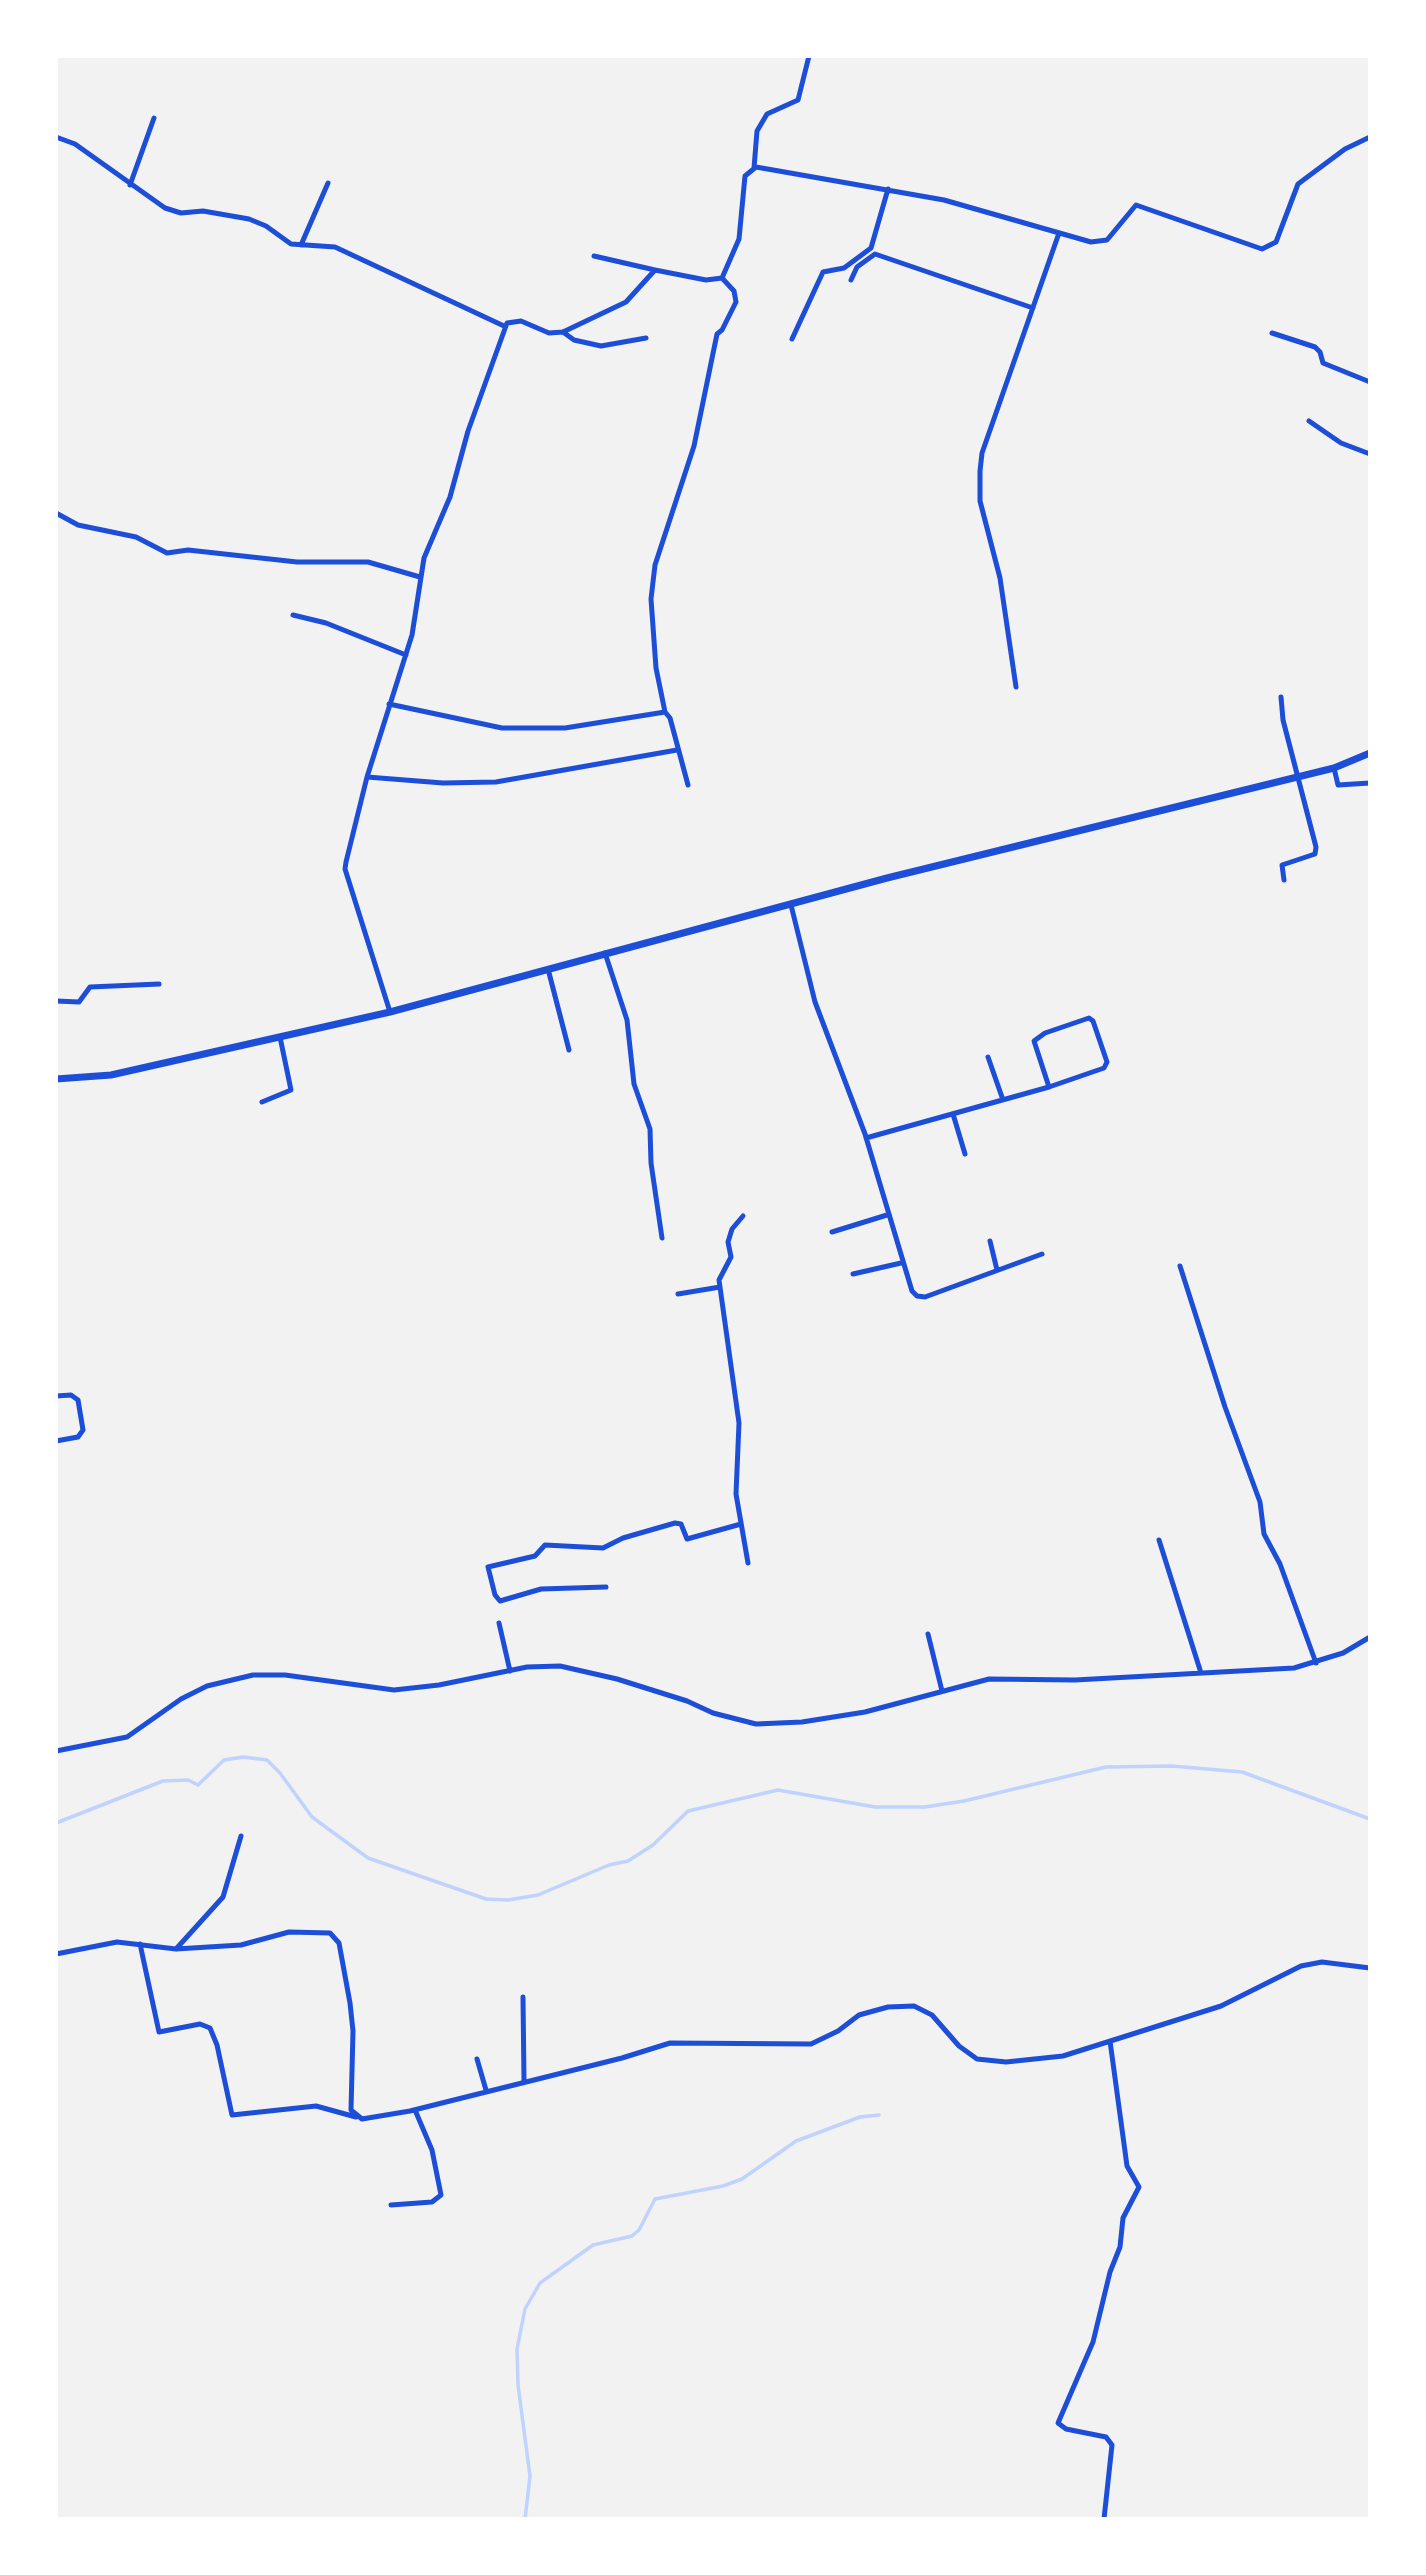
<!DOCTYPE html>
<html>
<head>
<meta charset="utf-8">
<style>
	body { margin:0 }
	#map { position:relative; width:1426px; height:2575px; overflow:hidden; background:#f2f2f2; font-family:"Nunito Sans",sans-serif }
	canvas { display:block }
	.frame { position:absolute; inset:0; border:58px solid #fff; pointer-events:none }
</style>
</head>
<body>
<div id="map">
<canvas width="1426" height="2575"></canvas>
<div class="frame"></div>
</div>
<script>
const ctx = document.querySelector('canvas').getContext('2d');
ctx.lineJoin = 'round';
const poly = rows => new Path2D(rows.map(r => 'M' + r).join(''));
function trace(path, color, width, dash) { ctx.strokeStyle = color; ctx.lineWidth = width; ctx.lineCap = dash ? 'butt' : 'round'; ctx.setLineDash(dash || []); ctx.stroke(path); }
trace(poly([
	[56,1823,163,1781,188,1780,198,1785,224,1760,243,1757,267,1760,280,1773,312,1817,368,1858,486,1899,508,1900,538,1895,609,1865,628,1861,653,1845,688,1811,778,1790,875,1807,925,1807,964,1801,1106,1767,1172,1766,1242,1772,1370,1819],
	[525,2519,530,2476,518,2385,517,2349,525,2309,540,2283,593,2245,632,2236,639,2230,655,2199,723,2186,742,2179,796,2141,860,2117,879,2115]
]), '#bfd3fe', 3.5);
trace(poly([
	[56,137,75,144,165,208,181,213,203,211,249,219,266,226,291,244,335,247,504,326],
	[754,168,757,131,767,114,798,100,809,56],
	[130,185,154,118],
	[301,245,328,183],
	[594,256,655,270],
	[851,280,857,267,875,254,1033,308],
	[563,332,574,340,601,346,646,338],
	[1272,333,1315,347,1320,352,1323,363,1370,382],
	[792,339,823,272,844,268,871,248,888,189],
	[1309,421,1341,443,1370,454],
	[56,513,78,525,136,537,167,553,188,550,297,562,368,562,420,577],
	[293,615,326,623,406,655],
	[1016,687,1000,578,980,501,980,471,982,453,1059,233],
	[1281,697,1283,720,1316,847,1315,854,1282,865,1284,880],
	[389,704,502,728,565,728,665,712,670,718,688,785],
	[665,712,656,668,651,599,655,565,694,446,717,334,722,330,736,302,734,291,722,278],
	[1334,768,1338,785,1370,783],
	[367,777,443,783,496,782,677,750],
	[791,905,815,1002,865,1134,912,1291,917,1296,925,1297,1042,1254],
	[605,953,627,1020,634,1084,650,1129,651,1163,662,1238],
	[548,969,569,1050],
	[56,1001,79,1002,90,987,159,984],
	[390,1012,345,869,346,862,367,777,412,635,424,558,450,497,468,431,507,323,521,321,549,333,563,332,626,302,655,270,706,280,722,278,739,239,745,176,756,167,944,200,1091,242,1107,240,1136,205,1262,249,1276,242,1298,184,1345,149,1370,137],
	[988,1057,1003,1100],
	[262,1102,291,1090,280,1037],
	[953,1114,965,1154],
	[866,1138,1049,1087,1104,1068,1107,1062,1093,1021,1089,1018,1045,1033,1034,1041,1049,1087],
	[743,1216,732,1229,728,1242,731,1257,719,1280,739,1423,736,1494,748,1563],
	[832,1232,887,1215],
	[990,1241,997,1270],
	[1180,1266,1225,1407,1260,1502,1264,1534,1280,1564,1316,1663],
	[853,1274,901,1263],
	[678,1294,720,1287],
	[56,1396,71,1395,78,1400,83,1430,78,1437,56,1441],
	[1159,1540,1201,1673],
	[606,1587,541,1589,500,1601,495,1595,488,1567,535,1556,545,1545,603,1548,623,1538,675,1523,681,1524,687,1539,741,1524],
	[499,1623,510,1671],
	[928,1634,942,1691],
	[56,1751,127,1737,181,1699,207,1686,253,1675,285,1675,394,1690,439,1685,527,1667,560,1666,617,1679,687,1701,713,1713,756,1724,802,1722,865,1712,989,1679,1075,1680,1294,1668,1343,1653,1370,1637],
	[140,1944,159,2032,200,2024,210,2028,217,2045,232,2115,316,2106,356,2117],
	[176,1949,223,1897,241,1836],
	[56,1954,117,1942,176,1949,241,1945,289,1932,330,1933,339,1943,350,2003,353,2031,351,2110,362,2119,410,2111,622,2058,670,2043,811,2044,838,2031,859,2015,888,2007,914,2006,932,2015,959,2046,977,2059,1006,2062,1063,2056,1221,2006,1301,1966,1322,1962,1370,1968],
	[523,1997,524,2081],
	[477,2059,486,2090],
	[391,2205,432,2202,441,2195,432,2150,415,2110],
	[1104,2519,1112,2445,1106,2437,1066,2429,1058,2423,1093,2342,1110,2272,1120,2247,1123,2218,1139,2187,1127,2166,1110,2041]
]), '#1d4ed8', 5);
trace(poly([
	[56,1079,111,1075,390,1012,887,878,1334,768,1370,753]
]), '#1d4ed8', 7);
</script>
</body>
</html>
